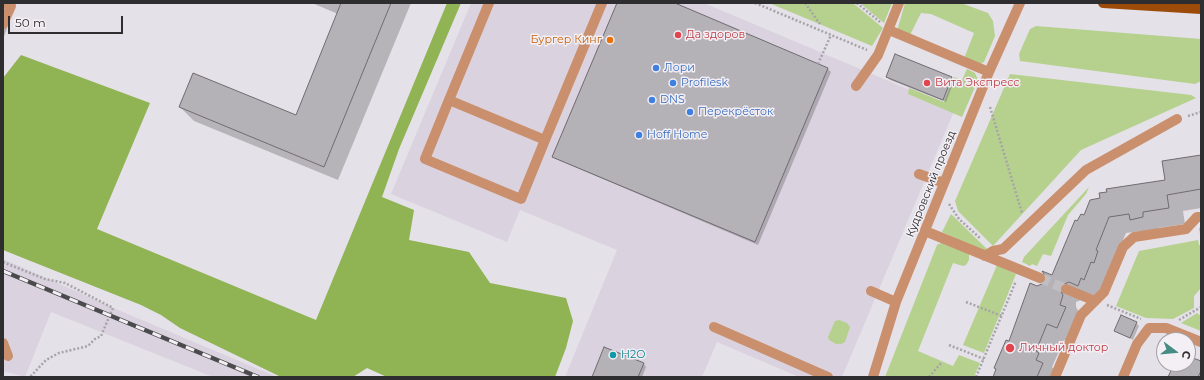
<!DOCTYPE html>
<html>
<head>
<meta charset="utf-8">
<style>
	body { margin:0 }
	#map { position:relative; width:1204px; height:380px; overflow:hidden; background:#e5e1e8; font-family:Montserrat,sans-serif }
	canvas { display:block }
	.frame { position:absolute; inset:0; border:4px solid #2e2d2f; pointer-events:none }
	.north { position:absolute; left:1156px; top:332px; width:40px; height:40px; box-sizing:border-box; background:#f3eff5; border:1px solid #a4a1a6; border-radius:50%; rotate:106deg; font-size:11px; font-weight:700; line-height:16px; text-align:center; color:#2e2d2f }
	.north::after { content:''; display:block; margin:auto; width:14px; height:18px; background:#468c84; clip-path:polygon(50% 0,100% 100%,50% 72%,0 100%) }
	.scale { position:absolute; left:8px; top:16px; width:115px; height:18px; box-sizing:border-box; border:2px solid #2e2d2f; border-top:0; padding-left:5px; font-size:12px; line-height:14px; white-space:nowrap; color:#2e2d2f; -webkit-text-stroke:3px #f3eff5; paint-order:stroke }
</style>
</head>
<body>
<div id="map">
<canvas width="1204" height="380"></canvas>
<div class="frame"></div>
<div class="north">С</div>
<div class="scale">50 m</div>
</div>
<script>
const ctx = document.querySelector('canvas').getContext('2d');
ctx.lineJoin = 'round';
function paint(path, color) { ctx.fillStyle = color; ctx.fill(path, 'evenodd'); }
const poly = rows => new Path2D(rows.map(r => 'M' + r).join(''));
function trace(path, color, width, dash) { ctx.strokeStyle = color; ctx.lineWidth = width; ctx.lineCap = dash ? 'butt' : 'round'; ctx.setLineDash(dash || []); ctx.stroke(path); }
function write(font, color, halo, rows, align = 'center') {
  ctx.font = font + ' Montserrat,sans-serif'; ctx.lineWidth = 3; ctx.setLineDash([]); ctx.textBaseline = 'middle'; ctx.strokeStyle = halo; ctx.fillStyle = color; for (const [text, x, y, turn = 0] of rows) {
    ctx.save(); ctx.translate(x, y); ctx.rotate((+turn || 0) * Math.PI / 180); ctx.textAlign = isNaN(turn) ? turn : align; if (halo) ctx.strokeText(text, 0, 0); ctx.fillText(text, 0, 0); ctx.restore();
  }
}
paint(poly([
	[471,3,704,3,955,109,842,377,799,377,717,342,702,377,565,377,617,250,520,210,507,242,391,194],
	[3,259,123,312,277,377,213,377,51,312,25,377,3,371]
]), '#dad3df');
paint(poly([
	[769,3,853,3,883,28,872,46],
	[860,3,892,3,884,23],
	[905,3,961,3,988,13,993,21,995,36,984,62,980,64,966,59,965,56,974,33,931,14,921,13,910,35,897,31],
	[1036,26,1201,39,1201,81,1195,84,1020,61,1019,54,1030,29],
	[967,69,975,73,978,80,962,117,908,94,909,88,944,102,954,77,962,80],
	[1010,74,1191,95,1196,98,1081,150,993,246,958,211,955,201],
	[1089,187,1086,194,1068,215,1051,256,1043,254,1037,266,1032,264,1030,266,1022,262,1024,257],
	[951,214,988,250,981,250,942,232],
	[1198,240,1199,245,1201,245,1201,288,1194,296,1194,308,1173,319,1146,318,1116,306,1139,251],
	[941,243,969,254,969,260,966,265,963,266,953,263,918,351,953,366,959,355,980,363,974,377,885,377,937,245],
	[997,265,1016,274,984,353,963,345],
	[1197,313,1201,316,1201,331,1181,323],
	[839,320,847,323,850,327,845,342,841,344,836,344,829,340,828,337,835,321]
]), '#b5d18d');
paint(poly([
	[447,3,461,3,399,149,382,197,414,210,409,240,469,252,490,283,566,298,573,321,566,348,555,377,387,377,367,368,353,377,281,377,180,328,161,315,141,305,3,250,3,78,21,55,150,103,97,229,316,320]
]), '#90b354');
paint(poly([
	[312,3,411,3,338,180,194,121,180,107,296,116,338,14],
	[618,3,672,3,828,69,831,72,758,245,556,159,554,157],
	[3,14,10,21,3,39],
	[887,77,951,78,954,81,946,102,890,80],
	[1201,156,1201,208,1183,211,1185,224,1158,228,1159,233,1147,235,1142,231,1126,233,1100,295,1086,298,1076,302,1076,307,1079,312,1074,344,1064,340,1052,367,1055,370,1055,377,994,377,1037,287,1045,284,1052,276,1078,223,1085,216,1166,180],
	[1199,228,1201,228,1201,240],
	[1136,323,1139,326,1133,340,1115,331],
	[1188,357,1201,362,1201,377,1169,377,1175,364,1188,364],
	[644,364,646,367,642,377,593,377]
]), '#0003');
const building = poly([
	[341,3,391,3,324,167,179,107,193,73,296,115,341,3],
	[617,3,675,3,828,68,755,242,552,157,617,3],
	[895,54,952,77,943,100,886,77,895,54],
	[1201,155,1201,189,1167,195,1169,208,1143,212,1143,217,1130,220,1129,214,1109,217,1096,250,1098,251,1094,263,1091,262,1084,280,1081,278,1078,286,1069,282,1060,286,1060,290,1063,295,1060,305,1066,307,1057,328,1047,324,1036,351,1039,353,1036,360,1043,363,1037,377,993,377,996,369,994,368,1006,340,1009,341,1030,283,1037,286,1044,283,1046,277,1042,271,1052,275,1075,220,1077,221,1081,214,1084,215,1090,200,1100,198,1099,193,1107,192,1106,189,1165,180,1162,161,1201,155],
	[1121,315,1137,322,1130,338,1114,331,1121,315],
	[604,347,644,363,638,377,592,377,604,347],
	[1188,356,1201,361,1201,371,1198,377,1168,377,1174,364,1188,364,1188,356]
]);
paint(building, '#b4b1b7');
trace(building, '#6f6b71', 1);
trace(poly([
	[1040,278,1066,289]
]), '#c0bdc3', 10, [10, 5]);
trace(poly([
	[755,3,867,50],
	[805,3,820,24],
	[857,3,880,22],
	[818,64,831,35],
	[990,107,1022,213],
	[1188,116,1201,112],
	[949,204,959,219,981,239],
	[3,262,45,279,65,283,113,308,101,336,95,339,88,346,59,353,46,360,30,377],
	[966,302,1002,316],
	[1107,305,1141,319],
	[1179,320,1201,307],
	[949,345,984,359],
	[929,377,942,362],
	[976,377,1016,281]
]), '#a6a3a9', 2.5, [2, 2]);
trace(poly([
	[489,3,449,100,545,140,602,3],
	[3,24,11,6,4,3],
	[889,30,989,72],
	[856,86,878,55,899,3],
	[449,100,425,159,521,199,545,140],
	[919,174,944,183],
	[925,231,1040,278],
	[985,256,993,251,1003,249,1086,170,1177,119],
	[1066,289,1095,301],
	[871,291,896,302],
	[714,327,828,377],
	[3,343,8,356],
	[873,377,896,302,989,72,1020,3],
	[1055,377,1081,315,1104,292,1123,247,1134,237,1186,229,1197,217,1201,217],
	[1123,377,1137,344,1149,328,1166,328,1201,342]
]), '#ca8f6d', 10);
trace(poly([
	[1103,3,1201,9]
]), '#9d4b09', 10);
const rail = poly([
	[3,271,258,377]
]);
trace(rail, '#4b4a4c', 4.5);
trace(rail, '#f3eff5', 3, [9]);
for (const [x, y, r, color] of [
	[678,35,4,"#e0444e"],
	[610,40,4,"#e8710a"],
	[656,68,4,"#3f7fe0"],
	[673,83,4,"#3f7fe0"],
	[927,83,4,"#e0444e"],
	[652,100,4,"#3f7fe0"],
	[690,112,4,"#3f7fe0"],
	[639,135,4,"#3f7fe0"],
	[1010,348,5,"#e0444e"],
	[613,355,4,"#0f9aa8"]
]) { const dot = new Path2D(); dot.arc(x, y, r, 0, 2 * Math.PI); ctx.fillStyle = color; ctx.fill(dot); trace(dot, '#f3eff5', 1.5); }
write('11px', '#be3a42', '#f3eff5', [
	["Да здоров",686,35],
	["Вита Экспресс",935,83],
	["Личный доктор",1019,348]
], 'left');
write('11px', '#c56008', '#f3eff5', [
	["Бургер Кинг",602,40]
], 'right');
write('11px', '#366cbe', '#f3eff5', [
	["Лори",664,68],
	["Profilesk",681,83],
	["DNS",660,100],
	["Перекрёсток",698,112],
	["Hoff Home",647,135]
], 'left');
write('11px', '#2e2d2f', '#f3eff5', [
	["Кудровский проезд",931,184,-68]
]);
write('11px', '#0d838f', '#f3eff5', [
	["H2O",621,355]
], 'left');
</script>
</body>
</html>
